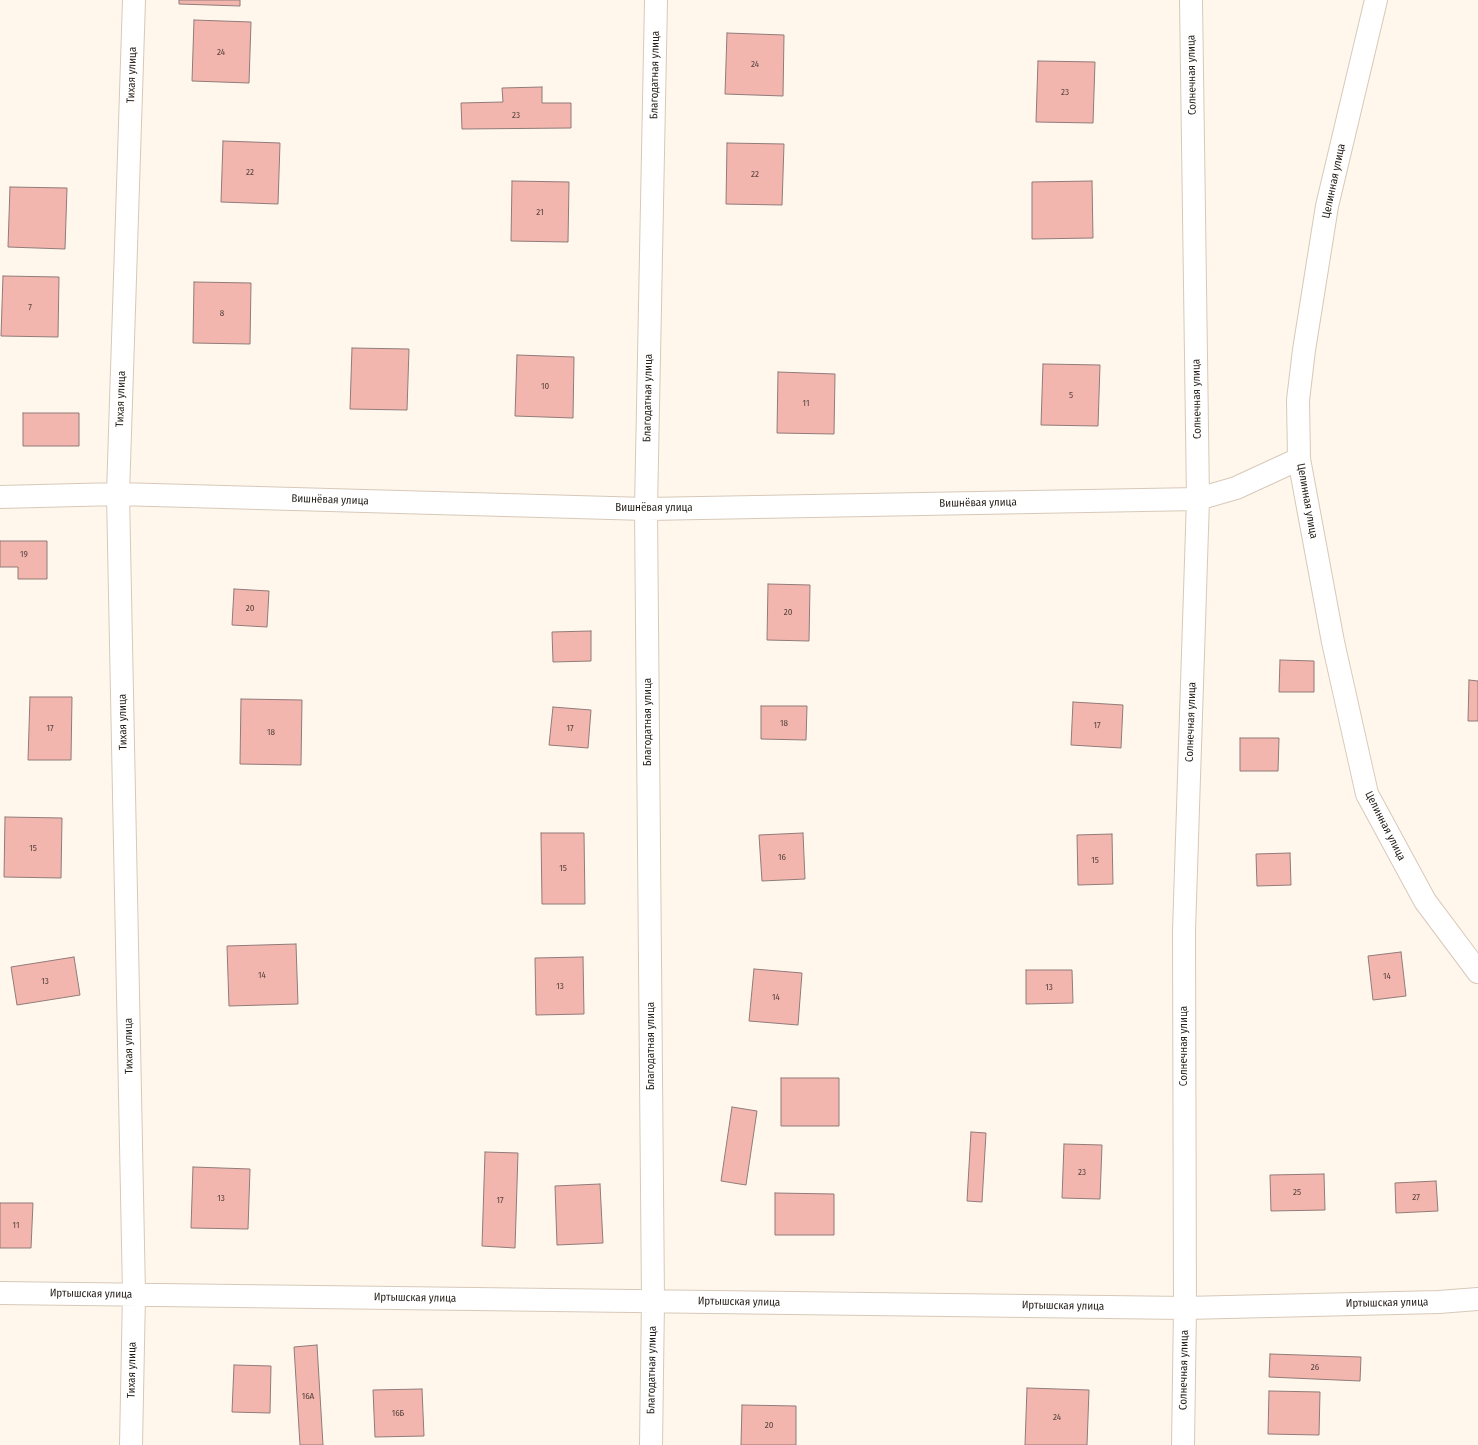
<!DOCTYPE html>
<html>
<head>
<meta charset="utf-8">
<style>
	body { margin:0 }
	canvas { display:block; background:#fff6ec }
</style>
</head>
<body>
<canvas width="1478" height="1445"></canvas>
<script>
const ctx = document.querySelector('canvas').getContext('2d');
ctx.lineJoin = 'round';
function paint(path, color) { ctx.fillStyle = color; ctx.fill(path, 'evenodd'); }
const poly = rows => new Path2D(rows.map(r => 'M' + r).join(''));
function trace(path, color, width, dash) { ctx.strokeStyle = color; ctx.lineWidth = width; ctx.lineCap = dash ? 'butt' : 'round'; ctx.setLineDash(dash || []); ctx.stroke(path); }
function write(font, color, halo, rows, align = 'center') {
  ctx.font = font + ' "Fira Sans Condensed",sans-serif'; ctx.lineWidth = 3; ctx.setLineDash([]); ctx.textBaseline = 'middle'; ctx.strokeStyle = halo; ctx.fillStyle = color; for (const [text, x, y, turn = 0] of rows) {
    ctx.save(); ctx.translate(x, y); ctx.rotate((+turn || 0) * Math.PI / 180); ctx.textAlign = isNaN(turn) ? turn : align; if (halo) ctx.strokeText(text, 0, 0); ctx.fillText(text, 0, 0); ctx.restore();
  }
}
const building = poly([
	[179,0,240,0,240,6,179,4,179,0],
	[194,20,251,22,249,83,192,81,194,20],
	[727,33,784,35,783,96,725,94,727,33],
	[1038,61,1095,62,1093,123,1036,122,1038,61],
	[542,87,542,103,571,103,571,128,462,129,461,103,503,102,502,88,542,87],
	[223,141,280,143,278,204,221,202,223,141],
	[727,143,784,144,782,205,726,204,727,143],
	[512,181,569,182,568,242,511,241,512,181],
	[1092,181,1093,238,1032,239,1032,182,1092,181],
	[10,187,67,188,65,249,8,247,10,187],
	[3,276,59,277,58,337,1,336,3,276],
	[194,282,251,283,250,344,193,343,194,282],
	[352,348,409,349,407,410,350,409,352,348],
	[517,355,574,357,573,418,515,416,517,355],
	[1043,364,1100,365,1098,426,1041,425,1043,364],
	[778,372,835,374,834,434,777,433,778,372],
	[23,413,79,413,79,446,23,446,23,413],
	[0,541,47,541,47,579,18,579,18,567,0,567,0,541],
	[768,584,810,585,809,641,767,640,768,584],
	[234,589,269,591,267,627,232,625,234,589],
	[591,631,591,661,553,662,552,632,591,631],
	[1280,660,1314,661,1314,692,1279,692,1280,660],
	[1469,680,1478,681,1478,721,1468,721,1469,680],
	[30,697,72,697,71,760,28,760,30,697],
	[241,699,302,700,301,765,240,764,241,699],
	[1073,702,1123,705,1121,748,1071,745,1073,702],
	[761,706,807,706,806,740,761,739,761,706],
	[553,707,591,710,588,748,549,745,553,707],
	[1240,738,1279,738,1278,771,1240,771,1240,738],
	[5,817,62,818,61,878,4,877,5,817],
	[541,833,584,833,585,904,542,904,541,833],
	[803,833,805,879,762,881,759,835,803,833],
	[1112,834,1113,884,1078,885,1077,835,1112,834],
	[1290,853,1291,885,1257,886,1256,854,1290,853],
	[296,944,298,1004,229,1006,227,946,296,944],
	[1401,952,1406,996,1373,1000,1368,956,1401,952],
	[74,957,80,995,17,1005,11,967,74,957],
	[583,957,584,1014,536,1015,535,958,583,957],
	[754,969,802,973,798,1025,749,1021,754,969],
	[1026,970,1072,970,1073,1003,1026,1004,1026,970],
	[781,1078,839,1078,839,1126,781,1126,781,1078],
	[732,1107,757,1111,746,1185,721,1181,732,1107],
	[971,1132,986,1133,982,1202,967,1201,971,1132],
	[1064,1144,1102,1145,1100,1199,1062,1198,1064,1144],
	[485,1152,518,1153,515,1248,482,1246,485,1152],
	[193,1167,250,1169,248,1229,191,1228,193,1167],
	[1324,1174,1325,1210,1271,1211,1270,1175,1324,1174],
	[1436,1181,1438,1211,1396,1213,1395,1183,1436,1181],
	[600,1184,603,1243,557,1245,555,1186,600,1184],
	[775,1193,834,1194,834,1235,775,1235,775,1193],
	[0,1203,33,1203,31,1248,0,1248,0,1203],
	[317,1345,323,1445,300,1445,294,1347,317,1345],
	[1270,1354,1361,1357,1360,1381,1269,1377,1270,1354],
	[234,1365,271,1366,270,1413,232,1412,234,1365],
	[1027,1388,1089,1390,1087,1445,1025,1445,1027,1388],
	[422,1389,424,1436,375,1437,373,1390,422,1389],
	[1269,1391,1320,1392,1319,1435,1268,1434,1269,1391],
	[742,1405,796,1406,796,1445,741,1445,742,1405]
]);
paint(building, '#f3b6af');
trace(building, '#917b79', 1);
const minor = poly([
	[1376,0,1327,206,1304,350,1298,400,1299,459,1333,642,1367,794,1425,901,1478,972],
	[0,497,118,494,646,509,1198,499,1236,488,1299,459],
	[0,1293,1185,1308,1439,1302,1478,1299],
	[131,1445,134,1294,118,494,134,0],
	[651,1445,653,1301,646,509,656,0],
	[1183,1445,1185,1308,1184,931,1198,499,1191,0]
]);
trace(minor, '#d7c9b9', 24);
trace(minor, '#fff', 22);
write('9px', '#57443e', null, [
	["24",221,52],
	["24",755,64],
	["23",1065,92],
	["23",516,115],
	["22",250,172],
	["22",755,174],
	["21",540,212],
	["7",30,307],
	["8",222,313],
	["10",545,386],
	["5",1071,395],
	["11",806,403],
	["19",24,554],
	["20",250,608],
	["20",788,612],
	["18",784,723],
	["17",1097,725],
	["17",50,728],
	["17",570,728],
	["18",271,732],
	["15",33,848],
	["16",782,857],
	["15",1095,860],
	["15",563,868],
	["14",262,975],
	["14",1387,976],
	["13",45,981],
	["13",560,986],
	["13",1049,987],
	["14",776,997],
	["23",1082,1172],
	["25",1297,1192],
	["27",1416,1197],
	["13",221,1198],
	["17",500,1200],
	["11",16,1225],
	["26",1315,1367],
	["16А",308,1396],
	["16Б",398,1413],
	["24",1057,1417],
	["20",769,1425]
]);
write('11px', '#231e18', '#fff', [
	["Тихая улица",132,75,-88],
	["Благодатная улица",655,75,-89],
	["Солнечная улица",1192,75,-91],
	["Целинная улица",1334,181,-78],
	["Благодатная улица",648,398,-89],
	["Тихая улица",121,399,-88],
	["Солнечная улица",1197,399,-91],
	["Вишнёвая улица",330,500,2],
	["Целинная улица",1307,501,80],
	["Вишнёвая улица",978,503,-1],
	["Вишнёвая улица",654,508],
	["Тихая улица",123,722,-91],
	["Благодатная улица",648,722,-90],
	["Солнечная улица",1191,722,-88],
	["Целинная улица",1385,826,63],
	["Тихая улица",129,1046,-91],
	["Благодатная улица",651,1046,-90],
	["Солнечная улица",1184,1046,-90],
	["Иртышская улица",91,1294,1],
	["Иртышская улица",415,1298,1],
	["Иртышская улица",739,1302,1],
	["Иртышская улица",1387,1303,-1],
	["Иртышская улица",1063,1306,1],
	["Тихая улица",132,1370,-89],
	["Благодатная улица",652,1370,-89],
	["Солнечная улица",1184,1370,-89]
]);
</script>
</body>
</html>
